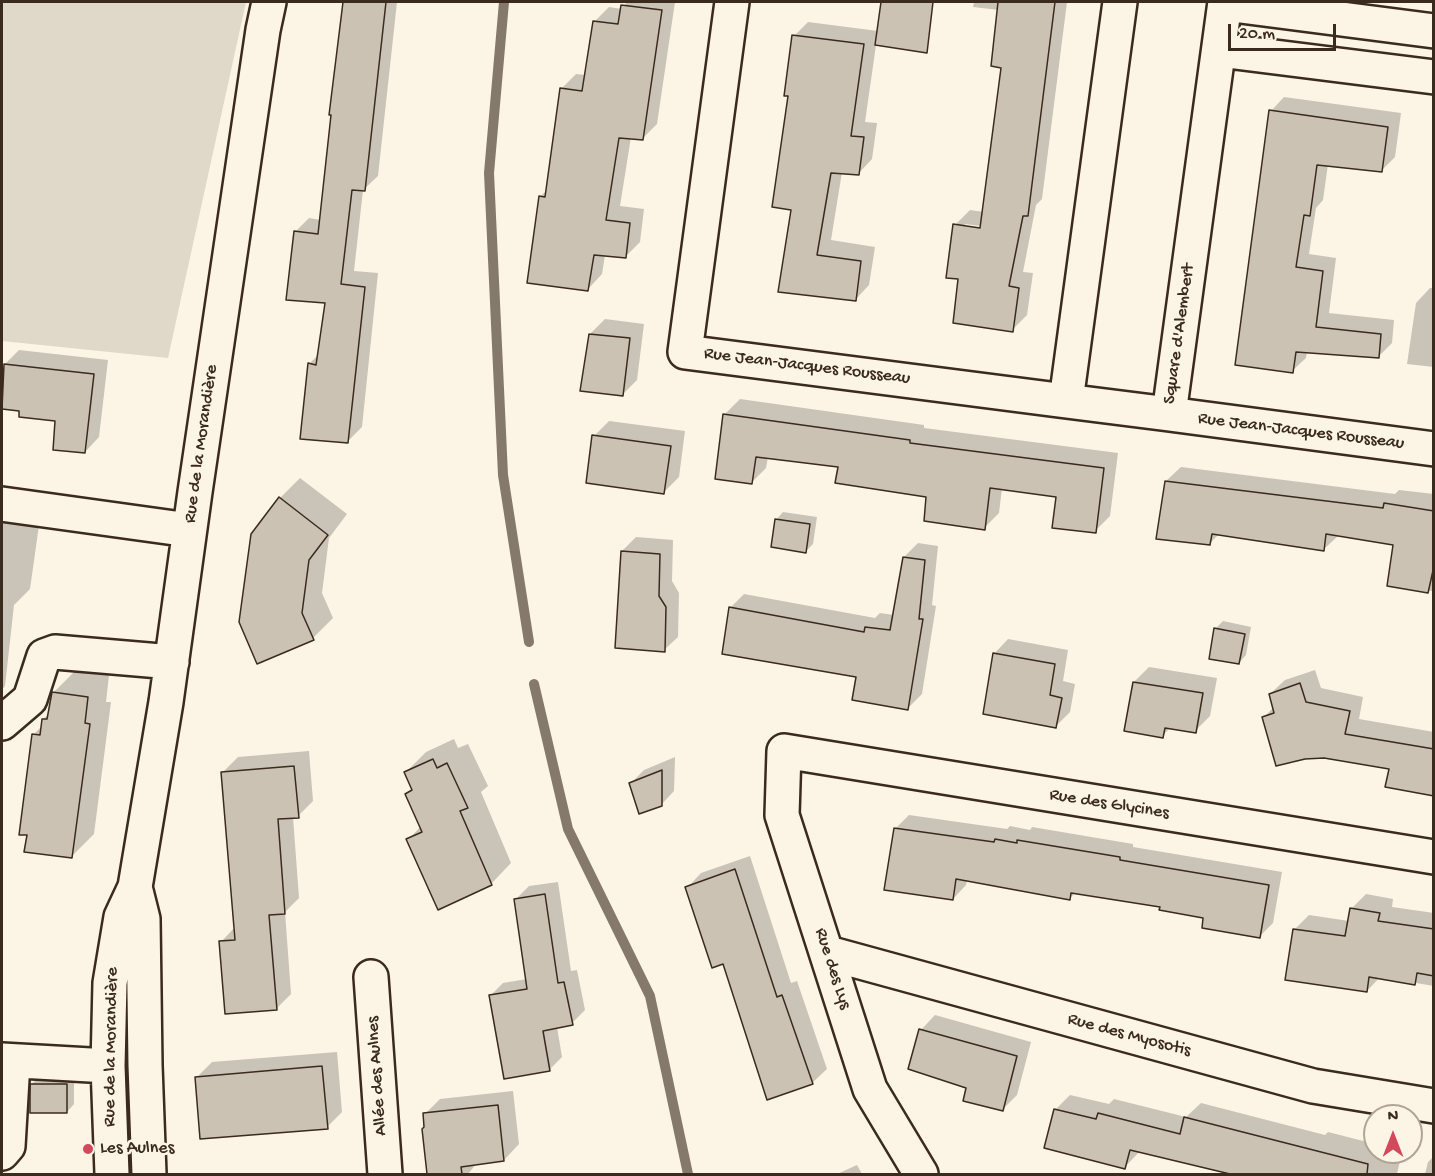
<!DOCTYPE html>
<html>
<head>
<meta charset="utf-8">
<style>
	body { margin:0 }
	#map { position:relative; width:1435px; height:1176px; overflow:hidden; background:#fcf5e5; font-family:"Gochi Hand",sans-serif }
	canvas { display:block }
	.frame { position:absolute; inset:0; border:3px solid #3b2a1e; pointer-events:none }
	.north { position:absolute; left:1363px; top:1104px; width:60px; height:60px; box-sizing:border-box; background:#fcf5e5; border:2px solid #afa495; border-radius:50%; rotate:0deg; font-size:16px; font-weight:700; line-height:24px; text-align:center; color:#3b2a1e }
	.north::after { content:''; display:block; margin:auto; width:21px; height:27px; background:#d1495b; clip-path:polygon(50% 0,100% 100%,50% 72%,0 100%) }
	.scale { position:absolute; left:1228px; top:24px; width:108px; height:27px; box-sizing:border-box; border:3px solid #3b2a1e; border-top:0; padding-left:8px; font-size:18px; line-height:21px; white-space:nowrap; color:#3b2a1e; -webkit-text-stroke:4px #fcf5e5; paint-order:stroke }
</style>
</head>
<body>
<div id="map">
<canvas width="1435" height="1176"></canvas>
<div class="frame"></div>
<div class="north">N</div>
<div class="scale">20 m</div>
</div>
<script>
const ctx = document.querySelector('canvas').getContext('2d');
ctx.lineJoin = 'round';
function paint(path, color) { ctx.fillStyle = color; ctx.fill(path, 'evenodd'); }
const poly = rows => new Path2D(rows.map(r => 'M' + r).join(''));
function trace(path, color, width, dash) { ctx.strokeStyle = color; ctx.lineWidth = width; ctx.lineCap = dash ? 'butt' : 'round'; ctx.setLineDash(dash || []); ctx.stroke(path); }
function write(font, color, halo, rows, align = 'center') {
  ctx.font = font + ' "Gochi Hand",sans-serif'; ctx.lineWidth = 5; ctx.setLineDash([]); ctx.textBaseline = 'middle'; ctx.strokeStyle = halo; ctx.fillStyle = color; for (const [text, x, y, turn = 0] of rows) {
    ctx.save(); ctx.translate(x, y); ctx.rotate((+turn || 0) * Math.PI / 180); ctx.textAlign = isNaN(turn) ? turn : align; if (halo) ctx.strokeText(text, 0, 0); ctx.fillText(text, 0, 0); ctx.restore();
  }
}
paint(poly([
	[2,2,246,2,168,358,2,341]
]), '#e0d8c8');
paint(poly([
	[344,2,397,2,378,176,363,190,354,271,378,273,362,427,348,441,309,364,319,354,327,302,295,232,309,218,321,220,333,114,331,114],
	[627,2,675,2,657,124,642,139,631,137,620,206,644,209,640,242,625,257,605,255,602,274,588,289,540,197,548,189,561,89,576,74,586,75,594,22,609,7,622,9],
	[974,2,1067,2,1042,199,1036,205,1023,272,1033,273,1027,315,1012,330,960,278,955,225,970,210,984,212,1003,66,999,10,973,7],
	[965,224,988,227,987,230,965,227],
	[808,22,878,31,865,122,877,123,872,159,858,174,842,172,831,240,875,247,869,285,855,300,780,290,792,209,790,95,794,36],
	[1284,97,1401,113,1395,157,1381,171,1328,164,1323,200,1316,208,1309,254,1336,258,1329,313,1394,320,1392,343,1378,357,1307,351,1306,358,1292,371,1271,111],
	[1430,288,1434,288,1434,367,1407,364,1416,303],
	[605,319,644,324,637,380,622,395,590,334],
	[19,350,108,360,99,437,85,452,57,420,2,407,5,364],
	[740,399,924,425,924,428,1118,453,1110,516,1095,531,1057,496,1002,488,999,513,984,528,927,496,839,466,768,457,766,468,751,483,725,414],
	[609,421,685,431,679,477,664,492,594,436],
	[1181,467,1395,494,1399,490,1434,494,1434,591,1416,590,1395,543,1339,535,1323,550,1219,534,1210,543,1166,481],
	[300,478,347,514,329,538,322,593,333,618,313,638,258,662,280,498],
	[2,506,41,511,30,589,14,605,5,686,2,690],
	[783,512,817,517,813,544,806,551,776,520],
	[636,537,673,540,672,581,679,593,678,637,664,650,622,551],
	[918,543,938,546,932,605,936,606,922,694,908,708,858,676,730,608,744,594,875,618,880,613,894,615,904,557],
	[1223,621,1251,627,1246,655,1239,663,1216,628],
	[1008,639,1068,650,1063,681,1075,684,1070,712,1056,726,994,654],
	[1149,667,1217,678,1210,716,1195,731,1171,727,1162,736,1134,682],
	[76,670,109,675,106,702,111,702,94,834,72,856,33,735,43,725,43,719,50,713,53,693],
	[1315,670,1321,688,1363,697,1359,719,1434,732,1434,795,1390,767,1264,717,1274,707,1270,694,1285,680],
	[454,739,458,748,468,744,488,786,481,792,511,863,491,884,408,840,421,826,406,794,413,788,405,773,426,752],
	[309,751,313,801,298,816,293,817,299,898,285,912,291,994,276,1009,221,942,236,926,223,772,238,757],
	[675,757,674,791,661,805,631,783,644,770],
	[909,815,1007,829,1010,826,1030,830,1032,827,1133,844,1133,847,1282,872,1273,923,1260,936,1205,917,1161,906,1076,892,1069,899,967,880,966,885,953,899,895,829],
	[750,856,791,983,797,981,827,1069,812,1083,724,963,687,888,701,873],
	[558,882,571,971,577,970,585,1010,572,1023,557,1027,562,1057,549,1070,490,996,503,983,527,979,515,900,529,886],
	[1366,894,1393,899,1392,907,1434,913,1434,986,1380,977,1367,991,1294,930,1309,915,1349,921,1351,909],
	[935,1015,1031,1042,1017,1095,1002,1110,968,1087,921,1030],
	[337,1052,342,1112,327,1127,197,1077,212,1062],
	[39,1077,74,1077,74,1104,67,1112,32,1084],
	[513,1091,519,1144,504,1160,477,1163,468,1174,428,1174,423,1130,426,1127,425,1114,440,1099],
	[1070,1095,1109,1104,1114,1099,1186,1117,1201,1103,1325,1135,1328,1132,1375,1144,1375,1152,1402,1152,1397,1174,1236,1174,1140,1151,1125,1167,1055,1110],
	[1434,1156,1434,1174,1425,1174,1428,1162],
	[857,1165,862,1174,837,1174]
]), '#0003');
trace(poly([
	[504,2,489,173,503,475,529,642],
	[534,684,568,829,650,996,688,1174]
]), '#85796b', 10);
const building = poly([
	[343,2,386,2,365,191,352,190,341,284,365,287,348,443,300,439,308,363,316,365,325,303,286,300,294,231,318,234,331,115,329,115,343,2],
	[881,2,933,2,927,53,875,45,881,2],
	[998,2,1055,2,1028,216,1023,216,1009,286,1019,288,1013,332,953,323,958,279,946,278,953,224,980,228,1001,68,991,66,998,2],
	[621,5,662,10,643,140,619,138,606,220,630,223,626,258,594,255,588,291,527,283,539,196,545,197,560,88,582,91,593,21,618,24,621,5],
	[792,35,864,44,851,136,864,137,859,175,831,173,817,255,861,261,856,301,778,292,791,210,772,207,788,96,784,96,792,35],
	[1269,110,1388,127,1382,172,1317,165,1310,216,1304,215,1296,267,1323,271,1316,327,1381,334,1379,358,1296,352,1293,373,1235,365,1269,110],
	[589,334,630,338,623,396,580,391,589,334],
	[4,364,94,374,85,453,53,450,55,421,19,417,19,411,2,409,4,364],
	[723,414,910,440,910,443,1104,468,1096,533,1052,528,1056,497,990,488,985,530,924,521,926,497,835,483,838,467,756,457,752,484,715,479,723,414],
	[592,435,671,446,664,494,586,483,592,435],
	[1165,481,1383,508,1384,503,1434,511,1434,566,1428,593,1387,586,1393,545,1326,534,1324,551,1212,534,1210,545,1156,539,1165,481],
	[279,497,328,535,309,560,302,613,314,640,257,664,239,622,251,534,279,497],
	[775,519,810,524,806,553,771,547,775,519],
	[621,551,660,554,659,596,666,607,665,652,615,648,621,551],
	[903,557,925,560,919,619,923,619,908,710,852,700,856,677,722,654,729,607,864,632,865,627,890,630,903,557],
	[1214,628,1245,634,1239,664,1209,659,1214,628],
	[993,653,1055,664,1050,695,1062,698,1056,728,983,714,993,653],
	[1133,682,1203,693,1196,733,1165,728,1163,738,1124,731,1133,682],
	[1300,683,1306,702,1350,711,1345,734,1434,749,1434,796,1385,787,1389,769,1324,758,1305,759,1276,766,1262,717,1274,713,1269,694,1300,683],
	[52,692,88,697,85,723,90,724,72,858,24,852,27,835,19,835,32,734,40,735,42,719,47,719,52,692],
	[433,759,437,768,447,763,468,808,460,811,492,885,438,910,406,839,422,832,405,794,412,790,404,772,433,759],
	[294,766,299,818,278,819,285,914,269,915,277,1010,225,1014,219,941,235,940,221,772,294,766],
	[662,770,662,806,639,814,629,783,662,770],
	[894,828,994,842,995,839,1017,843,1017,840,1120,857,1120,860,1269,885,1260,938,1202,928,1203,918,1159,910,1160,907,1071,893,1070,900,956,879,953,900,884,890,894,828],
	[735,869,777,997,782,995,813,1084,767,1100,723,964,712,968,685,887,735,869],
	[545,894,558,983,564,982,573,1025,543,1031,550,1071,504,1079,489,995,527,989,514,899,545,894],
	[1350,908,1380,913,1378,921,1434,929,1434,976,1417,973,1415,985,1369,977,1367,992,1285,980,1293,929,1345,936,1350,908],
	[919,1029,1017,1056,1003,1111,963,1101,966,1088,908,1069,919,1029],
	[322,1066,328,1129,200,1139,195,1077,322,1066],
	[30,1084,67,1084,67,1113,30,1113,30,1084],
	[498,1105,504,1161,461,1167,462,1174,427,1174,422,1129,424,1127,423,1113,498,1105],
	[1054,1109,1096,1119,1098,1113,1180,1134,1184,1117,1368,1164,1367,1174,1230,1174,1130,1150,1125,1169,1044,1148,1054,1109]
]);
paint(building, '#ccc2b3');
trace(building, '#3b2a1e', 1.5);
const minor = poly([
	[732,2,685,352,1066,401],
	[1120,2,1066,401,1169,414,1225,2],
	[1225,4,1434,31],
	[1219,50,1434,77],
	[1169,414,1434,449],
	[2,504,189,530],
	[2,723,30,699,44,656,55,652,172,662],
	[135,887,143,919,145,1065,149,1174],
	[828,953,1313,1086,1434,1106],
	[371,977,385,1174],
	[2,1060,108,1066],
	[2,1153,8,1146,13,1062],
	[112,1174,108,1066,110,983,121,917,135,887,166,702,195,492,263,30,269,2],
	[921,1174,870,1089,782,815,784,751,1434,857]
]);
trace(minor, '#3b2a1e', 38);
trace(minor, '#fcf5e5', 33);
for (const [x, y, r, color] of [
	[88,1149,6,"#d1495b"]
]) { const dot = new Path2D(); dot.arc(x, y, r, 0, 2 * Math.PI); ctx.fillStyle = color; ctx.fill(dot); trace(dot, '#fcf5e5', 2); }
write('18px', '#3b2a1e', '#fcf5e5', [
	["Square d'Alembert",1180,334,-82],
	["Rue Jean-Jacques Rousseau",807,367,7],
	["Rue Jean-Jacques Rousseau",1301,432,7],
	["Rue de la Morandière",202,444,-82],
	["Rue des Glycines",1109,805,9],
	["Rue des Lys",832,969,72],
	["Rue des Myosotis",1129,1036,15],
	["Rue de la Morandière",112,1047,-89],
	["Allée des Aulnes",378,1076,-94]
]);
write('18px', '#3b2a1e', '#fcf5e5', [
	["Les Aulnes",100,1149]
], 'left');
</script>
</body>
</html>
